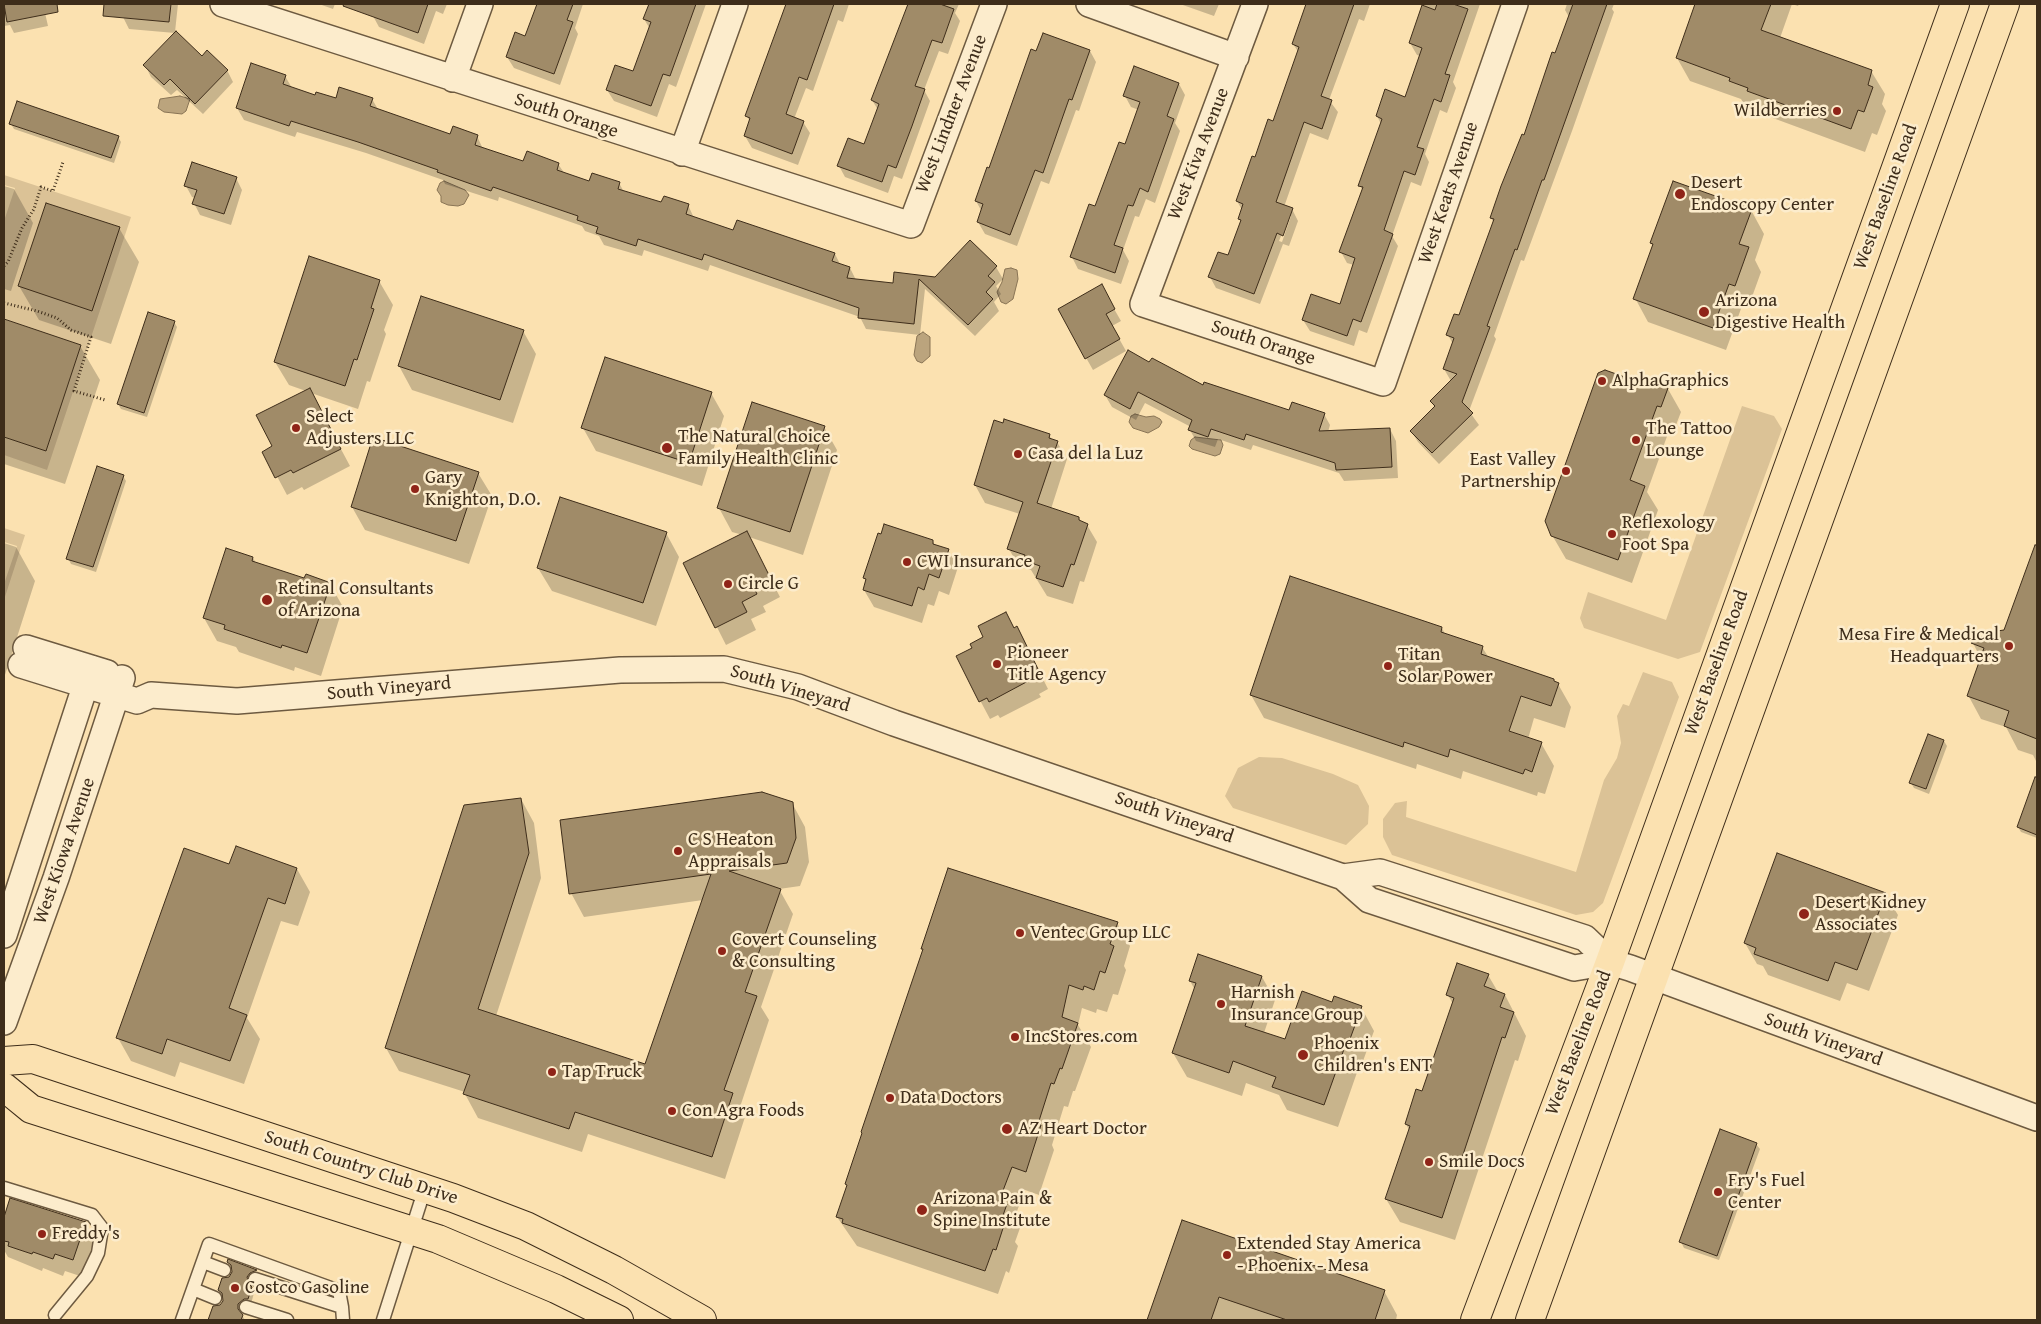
<!DOCTYPE html>
<html>
<head>
<meta charset="utf-8">
<style>
	body { margin:0 }
	#map { position:relative; width:2041px; height:1324px; overflow:hidden; background:#fbe1b0; font-family:"Gentium Book Plus",serif }
	canvas { display:block }
	.frame { position:absolute; inset:0; border:5px solid #3e2d1a; pointer-events:none }
</style>
</head>
<body>
<div id="map">
<canvas width="2041" height="1324"></canvas>
<div class="frame"></div>
</div>
<script>
const ctx = document.querySelector('canvas').getContext('2d');
ctx.lineJoin = 'round';
function paint(path, color) { ctx.fillStyle = color; ctx.fill(path, 'evenodd'); }
const poly = rows => new Path2D(rows.map(r => 'M' + r).join(''));
function trace(path, color, width, dash) { ctx.strokeStyle = color; ctx.lineWidth = width; ctx.lineCap = dash ? 'butt' : 'round'; ctx.setLineDash(dash || []); ctx.stroke(path); }
function write(font, color, halo, rows, align = 'center') {
  ctx.font = font + ' "Gentium Book Plus",serif'; ctx.lineWidth = 5; ctx.setLineDash([]); ctx.textBaseline = 'middle'; ctx.strokeStyle = halo; ctx.fillStyle = color; for (const [text, x, y, turn = 0] of rows) {
    ctx.save(); ctx.translate(x, y); ctx.rotate((+turn || 0) * Math.PI / 180); ctx.textAlign = isNaN(turn) ? turn : align; if (halo) ctx.strokeText(text, 0, 0); ctx.fillText(text, 0, 0); ctx.restore();
  }
}
paint(poly([
	[4,175,131,217,47,470,4,455,4,437,46,450,81,345,4,319,4,221,15,188,4,185],
	[46,203,120,227,18,286],
	[1742,406,1774,416,1782,429,1700,652,1678,659,1584,628,1580,618,1588,592,1666,620],
	[4,528,25,535,4,600,4,584,17,546,4,542],
	[1643,672,1672,682,1679,697,1603,903,1593,912,1576,915,1392,855,1383,837,1383,819,1395,803,1407,801,1406,817,1576,872,1604,780,1617,758,1621,743,1617,716,1623,704,1629,706],
	[1259,757,1282,758,1333,774,1358,785,1369,806,1368,824,1346,845,1233,808,1225,796,1238,768]
]), '#dbc296');
const water = poly([
	[180,96,190,99,186,111,182,114,164,112,158,108,160,99,180,96],
	[444,181,465,190,469,195,464,204,458,206,448,205,441,202,441,196,437,190,440,183,444,181],
	[1011,268,1017,270,1018,279,1013,299,1006,304,1001,302,997,292,1002,282,1005,269,1011,268],
	[923,332,930,337,930,356,922,363,917,361,914,355,917,336,923,332],
	[1135,414,1146,417,1154,416,1160,419,1162,422,1159,427,1148,433,1133,428,1129,422,1131,416,1135,414],
	[1195,437,1221,440,1223,445,1220,454,1215,456,1192,449,1189,446,1191,440,1195,437]
]);
paint(water, '#bba47d');
trace(water, '#897455', 1);
paint(poly([
	[4,4,43,4,48,26,14,33,10,25,4,26],
	[124,4,178,4,175,32,202,57,227,70,233,82,203,114,177,90,171,95,151,77,145,65,175,33,129,29,123,17],
	[319,4,335,4,333,9],
	[377,4,447,4,443,14,436,11,424,44,379,27,373,16],
	[538,4,583,4,575,28,578,34,560,85,514,68,507,57,526,38],
	[650,4,706,4,676,87,669,84,657,117,614,101,607,90,633,73,650,29,644,19],
	[797,4,849,4,843,22,838,20,813,91,806,88,794,119,803,122,810,133,798,165,752,148,745,136,750,122,747,116],
	[909,4,959,4,955,13,960,21,948,54,939,51,924,90,930,101,902,179,894,176,888,193,845,177,839,166,865,145,878,110,872,100],
	[1180,4,1219,4,1214,16],
	[1319,4,1370,4,1364,21,1359,19,1329,100,1338,112,1328,140,1310,133,1284,207,1292,209,1298,221,1289,246,1283,244,1260,304,1216,288,1210,277,1229,257,1242,223,1239,219,1242,210,1237,201,1274,123,1299,53,1293,44,1315,14],
	[1289,216,1291,216,1282,242,1279,241],
	[1425,4,1480,4,1453,82,1456,88,1447,113,1440,110,1425,154,1429,162,1421,186,1411,182,1392,236,1398,246,1367,333,1359,330,1354,346,1310,331,1303,320,1340,306,1354,265,1347,263,1341,252,1363,191,1360,186,1381,124,1377,116,1406,98,1420,56,1417,55,1410,43],
	[1567,4,1614,4,1612,9,1614,12,1572,131,1524,261,1521,260,1494,336,1496,339,1469,411,1479,425,1439,464,1418,442,1411,431,1435,408,1431,401,1451,381,1444,369,1453,344,1448,335,1460,317,1494,223,1491,218,1556,55,1569,17,1565,10],
	[1696,4,1799,4,1798,6,1792,4,1780,38,1871,71,1885,94,1882,104,1886,111,1877,135,1872,133,1865,152,1762,114,1759,110,1744,104,1741,99,1690,81,1677,58],
	[1090,51,1096,62,1079,111,1076,110,1049,184,1041,181,1017,246,985,234,978,222,982,212,976,201,1037,53],
	[285,76,292,88,316,97,337,100,372,99,379,111,451,136,477,136,483,149,524,163,558,164,565,174,590,183,619,183,624,192,662,204,688,205,694,218,734,231,835,254,841,266,850,268,856,280,894,284,895,274,935,278,970,242,996,267,1003,279,996,286,1001,294,994,302,999,311,975,336,925,289,920,335,866,329,860,317,710,265,708,271,644,250,642,256,604,245,599,236,585,231,582,226,499,197,498,201,445,184,443,180,366,153,297,132,295,137,244,120,237,108],
	[1179,84,1185,95,1175,123,1180,131,1155,203,1146,199,1139,217,1135,216,1123,250,1129,261,1121,284,1078,269,1072,257,1126,146,1139,110,1131,107,1125,96],
	[11,124,118,137,121,142,114,163,14,129],
	[236,178,242,190,231,225,200,215,194,203,196,198,192,197,186,186],
	[4,186,14,189,33,223,11,291,4,289],
	[1751,210,1764,234,1755,260,1761,272,1748,308,1742,306,1726,350,1648,322,1635,298,1653,247,1651,243],
	[119,228,139,262,111,344,39,320,19,286],
	[379,281,393,305,384,330,386,334,370,382,367,381,358,409,311,393,350,466,304,490,302,487,287,495,264,452,274,447,306,391,289,385,275,362],
	[1101,286,1121,321,1112,326,1126,351,1093,370,1059,310],
	[4,321,80,346,100,380,65,484,4,464],
	[174,322,177,327,147,417,121,409,118,404],
	[523,331,536,354,513,423,412,390,399,366],
	[1150,364,1204,387,1290,412,1324,414,1330,425,1328,432,1390,429,1396,441,1398,478,1344,481,1339,473,1253,445,1251,450,1218,439,1215,447,1196,441,1190,430,1191,427,1145,403,1136,420,1112,407,1105,395],
	[1648,387,1668,389,1681,412,1674,430,1670,428,1647,492,1658,510,1632,583,1566,559,1552,535],
	[711,393,724,416,702,486,596,451,583,428],
	[824,427,837,450,803,555,749,537,780,597,763,606,766,612,751,619,756,630,726,645,685,564,743,535,732,532,719,508],
	[1049,435,1052,440,1057,442,1067,459,1051,509,1079,518,1081,523,1087,525,1097,542,1084,582,1080,581,1073,604,1047,596,1031,570,1019,567,1009,549,1020,514,985,503,975,485],
	[478,473,492,496,469,564,365,530,352,507],
	[123,476,126,481,96,572,71,564,68,558],
	[666,533,679,557,656,626,552,591,538,568],
	[933,541,935,546,948,550,958,567,949,595,939,591,934,606,928,604,922,623,874,607,864,590,867,582,864,578],
	[4,543,16,547,35,581,4,678],
	[2032,557,2037,559,2037,763,2033,755,2018,750,2006,727,1981,719,1968,695,1981,659,1973,643,2005,631],
	[253,558,256,563,305,579,330,584,343,607,321,676,295,667,294,671,239,652,236,647,217,641,204,618],
	[1442,628,1445,634,1482,647,1489,658,1553,680,1558,684,1571,707,1565,728,1534,718,1528,739,1541,743,1554,766,1545,794,1538,792,1537,796,1463,771,1461,779,1417,764,1416,769,1264,718,1251,695],
	[1014,629,1026,645,1048,689,1039,694,1041,697,1000,718,998,715,990,719,957,657],
	[1944,741,1947,746,1929,794,1914,788,1911,783],
	[2029,797,2037,799,2037,838,2021,832,2018,827],
	[521,799,534,823,541,878,496,1016,646,1066,703,900,584,917,571,893,792,803,805,827,809,862,800,886,779,889,793,914,761,1007,769,1020,740,1107,745,1117,725,1179,588,1134,582,1152,478,1118,465,1094,465,1092,399,1071,386,1048],
	[230,866,297,869,310,892,298,926,281,921,247,1018,260,1039,244,1084,180,1062,175,1077,131,1061,118,1038],
	[1885,894,1898,915,1869,991,1847,983,1840,1001,1768,975,1763,966,1757,964,1745,943],
	[1117,923,1130,946,1124,966,1126,970,1118,995,1113,994,1107,1012,1097,1009,1096,1013,1082,1008,1078,1025,1091,1047,1075,1091,1073,1091,1068,1107,1064,1106,1052,1145,1054,1150,1039,1195,1025,1190,1014,1219,1020,1228,1015,1242,1018,1246,1009,1273,1006,1271,998,1294,857,1246,837,1217,848,1187,846,1184,924,951,923,948],
	[1488,975,1498,992,1505,995,1526,1036,1518,1061,1515,1060,1455,1240,1400,1222,1386,1199,1409,1130,1406,1124,1422,1092,1453,1004,1448,995],
	[1262,977,1275,1000,1264,1033,1286,1041,1333,1003,1361,1007,1374,1031,1363,1061,1361,1061,1338,1127,1287,1110,1279,1095,1246,1083,1242,1096,1187,1077,1173,1053,1195,990,1190,981],
	[1756,1144,1760,1149,1719,1260,1684,1248,1681,1242],
	[11,1200,85,1223,96,1240,83,1277,65,1271,63,1276,43,1268,42,1271,8,1257,4,1250,4,1221],
	[1183,1221,1384,1291,1397,1315,1396,1320,1149,1320],
	[228,1261,256,1271,259,1276,253,1278,249,1283,254,1293,251,1304,241,1310,241,1314,245,1320,209,1320,214,1307,220,1306,224,1301,219,1290,233,1273]
]), '#0003');
const building = poly([
	[4,4,57,4,58,12,7,22,4,4],
	[104,4,171,4,169,22,103,16,104,4],
	[344,4,428,4,418,33,343,6,344,4],
	[537,4,573,4,567,20,573,22,554,74,506,57,515,32,525,36,537,4],
	[649,4,696,4,670,76,663,74,651,106,606,90,615,65,633,71,651,22,643,19,649,4],
	[786,4,834,4,807,80,799,77,786,114,804,121,792,154,744,136,750,118,745,116,786,4],
	[908,4,940,4,954,9,942,43,932,40,915,86,925,89,912,126,896,168,888,165,882,182,837,166,848,138,864,144,879,104,871,100,908,4],
	[1306,4,1354,4,1321,96,1332,100,1322,129,1304,122,1276,202,1293,208,1283,236,1277,233,1254,294,1208,277,1218,252,1228,255,1241,220,1238,219,1243,204,1236,201,1252,156,1255,157,1268,119,1273,121,1299,47,1292,44,1306,4],
	[1437,4,1453,4,1468,9,1445,74,1450,75,1441,102,1434,99,1417,147,1424,149,1415,175,1404,171,1384,230,1393,234,1361,322,1353,319,1347,336,1302,320,1311,294,1340,304,1355,258,1339,252,1363,187,1358,186,1382,119,1376,116,1385,89,1405,97,1422,48,1409,43,1422,5,1435,10,1437,4],
	[1573,4,1607,4,1544,180,1542,180,1517,250,1515,249,1487,326,1490,327,1462,402,1473,413,1432,453,1410,431,1435,406,1430,401,1457,374,1443,369,1454,338,1446,335,1454,314,1459,315,1494,219,1490,218,1501,186,1522,134,1524,135,1552,52,1555,53,1573,4],
	[1695,4,1771,4,1761,30,1872,70,1868,85,1873,87,1864,112,1858,110,1851,129,1747,91,1748,88,1729,81,1730,78,1676,58,1695,4],
	[176,31,202,56,207,50,228,70,195,104,170,79,164,85,143,65,176,31],
	[1043,33,1090,50,1072,100,1069,99,1043,173,1035,170,1010,235,977,222,983,204,975,201,987,167,989,168,1031,49,1036,51,1043,33],
	[251,63,286,75,283,84,315,95,316,92,336,98,339,87,373,98,370,106,450,134,453,126,478,135,475,145,523,161,527,151,559,163,557,170,589,181,592,173,620,182,618,189,661,202,664,196,689,204,686,214,733,230,737,220,835,253,832,261,850,267,847,278,893,283,894,272,935,277,970,240,997,266,988,276,995,282,986,292,993,299,968,325,919,279,914,324,858,318,859,308,704,254,702,260,638,239,636,246,596,233,598,227,577,220,578,216,493,187,491,191,437,172,438,170,358,142,291,121,289,126,236,108,251,63],
	[1134,66,1179,83,1167,116,1174,119,1148,192,1140,188,1133,206,1128,205,1114,245,1123,248,1115,273,1070,257,1089,204,1095,206,1119,142,1125,144,1140,102,1123,96,1134,66],
	[17,101,119,136,111,158,9,124,17,101],
	[192,162,237,177,224,214,192,204,197,190,184,186,192,162],
	[1673,181,1752,209,1739,244,1749,247,1735,286,1729,284,1713,328,1633,299,1653,244,1650,243,1673,181],
	[46,203,120,227,92,311,18,286,46,203],
	[309,256,380,280,371,308,374,309,357,360,354,359,345,386,274,362,309,256],
	[1102,284,1115,309,1106,314,1120,339,1085,359,1058,309,1102,284],
	[421,296,524,330,500,400,398,366,421,296],
	[148,312,175,321,144,413,117,404,148,312],
	[4,319,81,345,46,451,4,437,4,319],
	[1128,350,1149,362,1152,358,1203,385,1204,382,1289,410,1292,402,1325,413,1319,431,1390,428,1392,467,1336,470,1335,463,1246,434,1244,440,1211,429,1208,437,1188,430,1192,420,1138,392,1130,409,1104,395,1128,350],
	[605,357,712,392,689,463,581,428,605,357],
	[1605,370,1647,385,1649,380,1668,388,1661,407,1657,406,1630,480,1645,486,1618,560,1551,536,1545,521,1598,373,1605,370],
	[310,388,341,449,293,473,291,470,275,478,262,452,272,446,256,415,310,388],
	[752,402,825,426,790,532,717,508,752,402],
	[1004,419,1050,434,1049,438,1058,441,1037,503,1079,517,1079,520,1088,524,1074,565,1071,564,1063,587,1036,578,1040,566,1023,560,1025,555,1007,549,1023,502,974,485,994,420,1003,423,1004,419],
	[373,437,479,472,456,541,351,507,373,437],
	[97,466,124,475,93,567,66,559,97,466],
	[560,497,667,532,643,603,537,568,560,497],
	[884,524,933,540,933,544,949,549,939,578,929,574,924,590,918,587,912,606,863,590,866,579,863,578,878,533,881,534,884,524],
	[747,531,771,579,754,588,757,594,742,602,747,612,715,628,683,563,747,531],
	[2035,545,2037,545,2037,739,2004,726,2009,711,1967,696,1984,648,1971,643,1990,632,2004,630,2035,545],
	[226,548,253,557,252,561,304,578,306,574,331,583,307,653,282,645,281,648,224,629,225,625,203,618,226,548],
	[1290,576,1442,627,1441,632,1483,646,1481,654,1554,679,1554,681,1559,683,1551,706,1521,696,1509,731,1542,742,1532,772,1525,769,1523,774,1450,749,1448,757,1404,742,1403,747,1250,695,1290,576],
	[1006,612,1014,628,1017,626,1039,671,1030,676,1032,679,989,702,987,698,979,702,956,656,972,648,970,644,983,637,978,626,1006,612],
	[1928,734,1944,740,1926,789,1909,783,1928,734],
	[2035,777,2037,777,2037,835,2017,827,2035,777],
	[762,792,793,802,796,838,787,863,729,871,781,889,745,992,757,996,724,1090,733,1093,712,1157,575,1112,569,1129,463,1094,470,1075,385,1048,464,805,521,798,529,853,478,1009,645,1064,711,874,569,894,560,820,762,792],
	[236,846,297,868,285,904,268,898,229,1008,247,1015,230,1061,167,1039,162,1054,116,1038,184,848,229,864,236,846],
	[1777,853,1886,893,1857,970,1835,962,1828,981,1754,954,1756,948,1744,943,1777,853],
	[948,868,1118,922,1110,944,1114,946,1105,973,1100,971,1094,990,1084,986,1083,990,1069,985,1062,1017,1078,1023,1062,1069,1060,1068,1054,1084,1051,1083,1038,1124,1041,1125,1026,1172,1012,1167,999,1201,1007,1204,1001,1221,1005,1222,996,1250,993,1249,985,1271,842,1223,843,1219,836,1217,847,1185,845,1184,862,1133,861,1132,923,949,921,949,948,868],
	[1198,954,1262,976,1245,1026,1285,1039,1302,991,1332,1002,1334,996,1362,1006,1350,1039,1348,1038,1324,1105,1272,1087,1276,1077,1233,1061,1229,1073,1172,1053,1196,983,1189,981,1198,954],
	[1457,963,1489,974,1484,986,1505,994,1500,1007,1514,1012,1505,1038,1502,1037,1442,1218,1385,1199,1410,1126,1405,1124,1416,1089,1422,1091,1454,998,1446,995,1457,963],
	[1720,1129,1757,1143,1717,1256,1679,1242,1720,1129],
	[10,1198,86,1222,73,1260,55,1254,53,1259,33,1252,32,1254,8,1246,9,1242,4,1241,4,1217,10,1198],
	[1182,1220,1385,1290,1375,1320,1287,1320,1219,1297,1211,1320,1147,1320,1182,1220],
	[228,1259,257,1270,250,1273,247,1277,249,1284,252,1287,248,1299,244,1299,238,1304,238,1309,243,1315,241,1320,208,1320,213,1306,220,1305,223,1301,222,1293,218,1290,222,1278,229,1277,232,1272,231,1265,227,1262,228,1259]
]);
paint(building, '#a08b68');
trace(building, '#3e2d1a', 1);
const lane = poly([
	[4,1188,92,1215,102,1228,98,1253,87,1276,55,1315],
	[203,1262,224,1270],
	[255,1279,342,1307,343,1320],
	[193,1289,215,1298],
	[246,1307,287,1320],
	[182,1320,209,1244,339,1291,342,1307],
	[383,1320,425,1188]
]);
const street = poly([
	[223,4,911,225,994,4],
	[1089,4,1236,57],
	[1255,4,1143,304,1383,383,1515,4],
	[453,79,480,4],
	[682,153,735,4],
	[26,648,107,673],
	[21,665,137,701,151,695,237,701,620,670,724,669,798,687,894,723,1343,877,1369,900,1562,964,1574,968,1610,962,1630,968,2037,1118],
	[1343,877,1380,872,1585,938,1610,962],
	[4,935,91,668],
	[4,1022,56,878,122,678]
]);
const primary = poly([
	[4,1061,33,1059,453,1198,526,1226,614,1270,702,1320],
	[4,1087,31,1109,438,1239,556,1289,619,1320],
	[1475,1320,1610,962,1955,4],
	[1530,1320,2005,4]
]);
trace(lane, '#6d5a40', 15);
trace(street, '#6d5a40', 28);
trace(primary, '#3e2d1a', 30);
trace(poly([
	[4,266,8,262,22,228,34,209,41,187,53,191,63,162],
	[4,303,37,311,57,318,71,330,91,337,74,391,105,400]
]), '#3e2d1a', 3, [1, 2.5]);
trace(lane, '#fceccc', 12);
trace(street, '#fceccc', 25);
trace(primary, '#fbe1b0', 28);
for (const [x, y, r, color] of [
	[1837,111,5,"#8f2418"],
	[1680,194,6,"#8f2418"],
	[1704,312,6,"#8f2418"],
	[1602,381,5,"#8f2418"],
	[296,428,5,"#8f2418"],
	[1636,440,5,"#8f2418"],
	[667,448,6,"#8f2418"],
	[1018,454,5,"#8f2418"],
	[1566,471,5,"#8f2418"],
	[415,489,5,"#8f2418"],
	[1612,534,5,"#8f2418"],
	[907,562,5,"#8f2418"],
	[728,584,5,"#8f2418"],
	[267,600,6,"#8f2418"],
	[2009,646,5,"#8f2418"],
	[997,664,5,"#8f2418"],
	[1388,666,5,"#8f2418"],
	[678,851,5,"#8f2418"],
	[1804,914,6,"#8f2418"],
	[1020,933,5,"#8f2418"],
	[722,951,5,"#8f2418"],
	[1221,1004,5,"#8f2418"],
	[1015,1037,5,"#8f2418"],
	[1303,1055,6,"#8f2418"],
	[552,1072,5,"#8f2418"],
	[890,1098,5,"#8f2418"],
	[672,1111,5,"#8f2418"],
	[1007,1129,6,"#8f2418"],
	[1429,1162,5,"#8f2418"],
	[1718,1192,5,"#8f2418"],
	[922,1210,6,"#8f2418"],
	[42,1234,5,"#8f2418"],
	[1227,1255,5,"#8f2418"],
	[235,1288,5,"#8f2418"]
]) { const dot = new Path2D(); dot.arc(x, y, r, 0, 2 * Math.PI); ctx.fillStyle = color; ctx.fill(dot); trace(dot, '#fceccc', 2); }
write('19px', '#3e2d1a', '#fceccc', [
	["Wildberries",1827,111,"right"],
	["Desert",1691,183],
	["Endoscopy Center",1691,205],
	["Arizona",1715,301],
	["Digestive Health",1715,323],
	["AlphaGraphics",1612,381],
	["Select",306,417],
	["Adjusters LLC",306,439],
	["The Tattoo",1646,429],
	["Lounge",1646,451],
	["The Natural Choice",678,437],
	["Family Health Clinic",678,459],
	["Casa del la Luz",1028,454],
	["East Valley",1556,460,"right"],
	["Partnership",1556,482,"right"],
	["Gary",425,478],
	["Knighton, D.O.",425,500],
	["Reflexology",1622,523],
	["Foot Spa",1622,545],
	["CWI Insurance",917,562],
	["Circle G",738,584],
	["Retinal Consultants",278,589],
	["of Arizona",278,611],
	["Mesa Fire & Medical",1999,635,"right"],
	["Headquarters",1999,657,"right"],
	["Pioneer",1007,653],
	["Title Agency",1007,675],
	["Titan",1398,655],
	["Solar Power",1398,677],
	["C S Heaton",688,840],
	["Appraisals",688,862],
	["Desert Kidney",1815,903],
	["Associates",1815,925],
	["Ventec Group LLC",1030,933],
	["Covert Counseling",732,940],
	["& Consulting",732,962],
	["Harnish",1231,993],
	["Insurance Group",1231,1015],
	["IncStores.com",1025,1037],
	["Phoenix",1314,1044],
	["Children's ENT",1314,1066],
	["Tap Truck",562,1072],
	["Data Doctors",900,1098],
	["Con Agra Foods",682,1111],
	["AZ Heart Doctor",1018,1129],
	["Smile Docs",1439,1162],
	["Fry's Fuel",1728,1181],
	["Center",1728,1203],
	["Arizona Pain &",933,1199],
	["Spine Institute",933,1221],
	["Freddy's",52,1234],
	["Extended Stay America",1237,1244],
	["- Phoenix - Mesa",1237,1266],
	["Costco Gasoline",245,1288]
], 'left');
write('19px', '#3e2d1a', '#fceccc', [
	["West Lindner Avenue",952,114,-69],
	["South Orange",566,116,18],
	["West Kiva Avenue",1199,154,-69],
	["West Keats Avenue",1449,193,-71],
	["West Baseline Road",1886,197,-70],
	["South Orange",1263,343,18],
	["West Baseline Road",1717,663,-70],
	["South Vineyard",389,689,-5],
	["South Vineyard",790,689,17],
	["South Vineyard",1174,818,19],
	["West Kiowa Avenue",65,851,-71],
	["South Vineyard",1823,1040,20],
	["West Baseline Road",1579,1043,-69],
	["South Country Club Drive",361,1168,18]
]);
</script>
</body>
</html>
